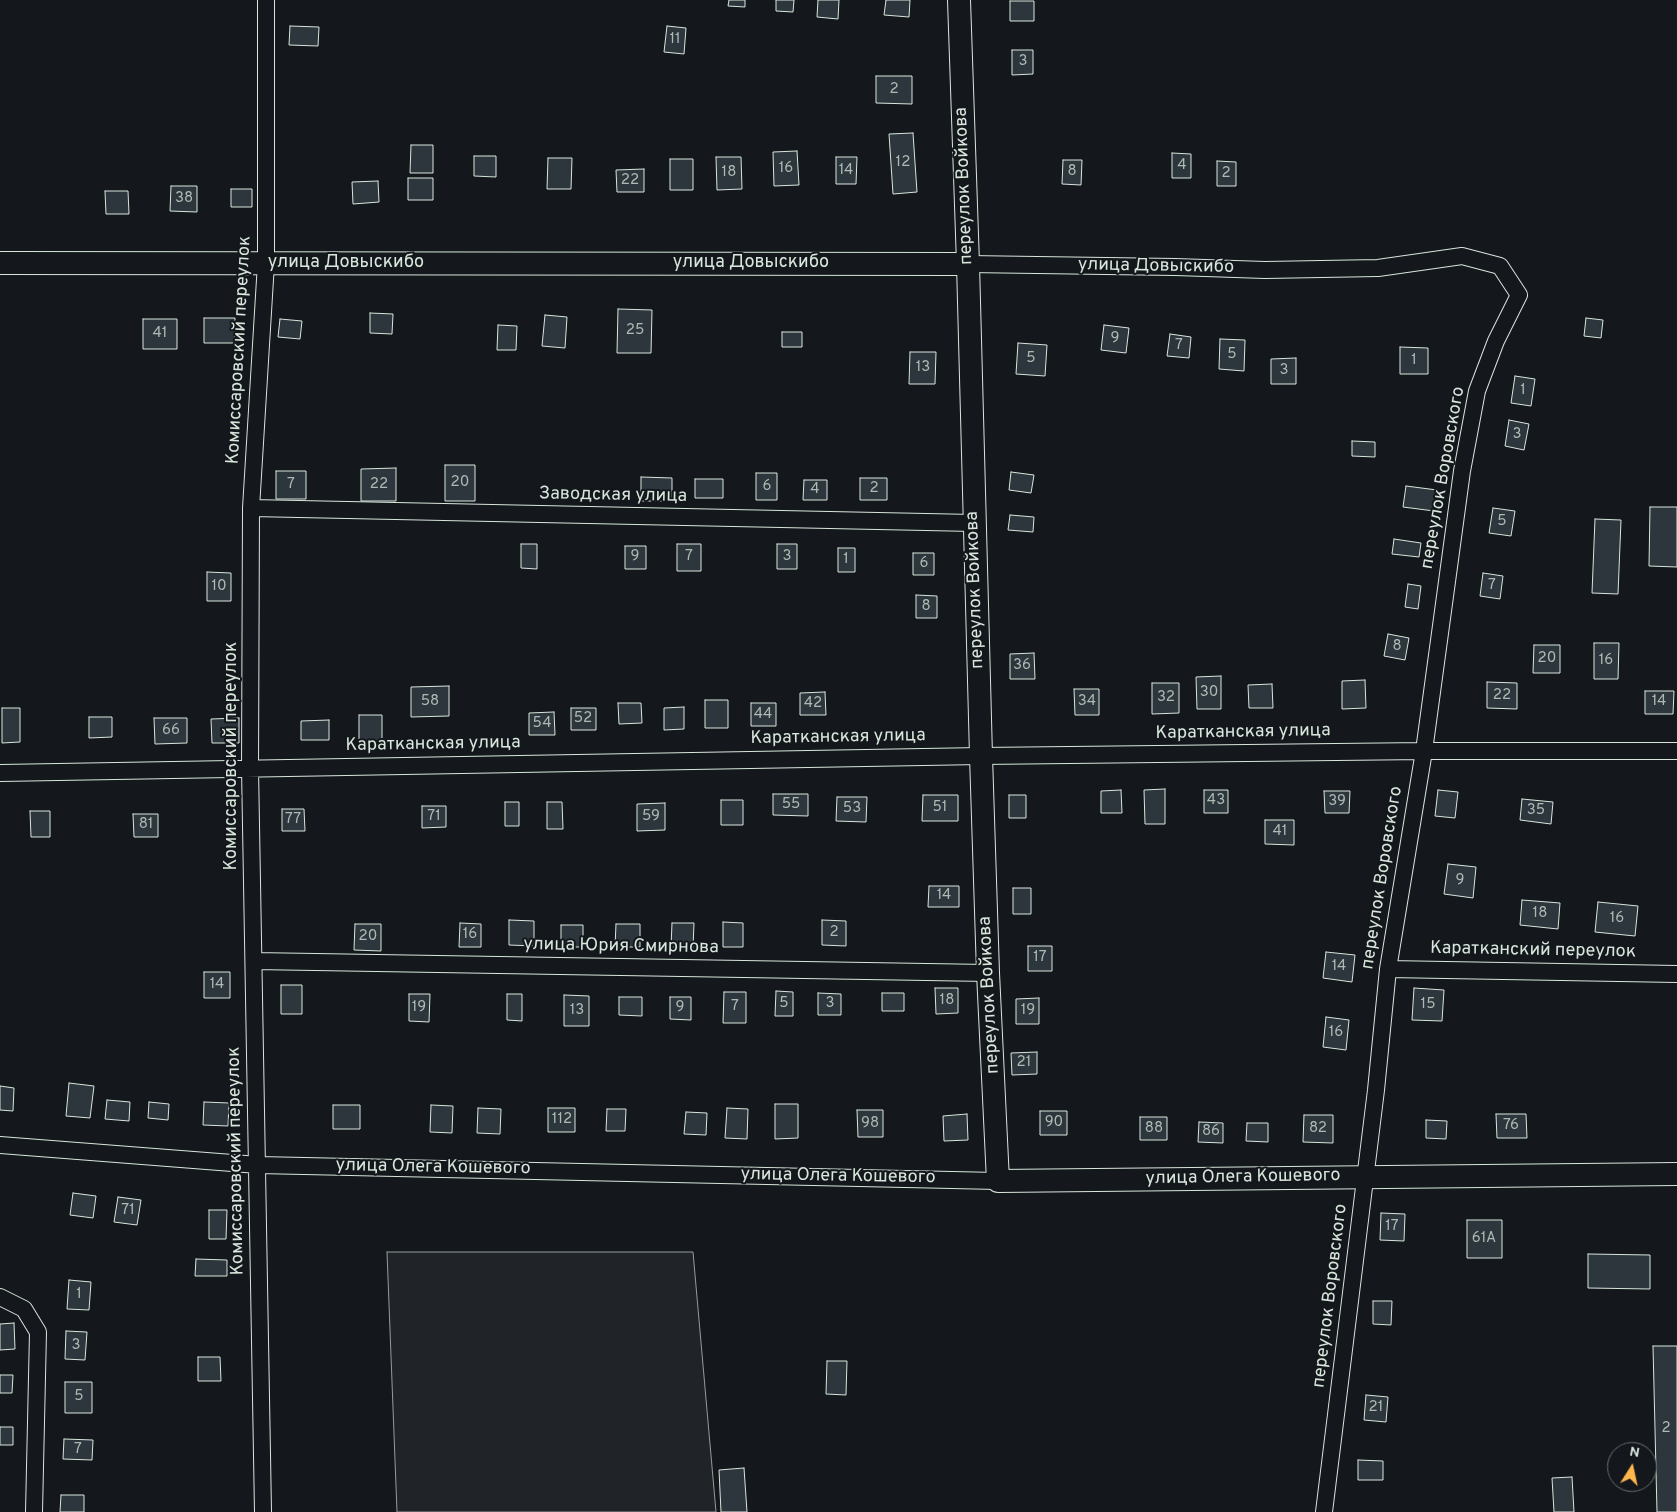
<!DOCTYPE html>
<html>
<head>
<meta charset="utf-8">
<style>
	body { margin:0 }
	#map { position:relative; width:1677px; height:1512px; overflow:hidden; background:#14181c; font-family:Overpass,sans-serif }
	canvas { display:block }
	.north { position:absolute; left:1607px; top:1442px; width:50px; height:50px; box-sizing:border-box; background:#14181c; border:1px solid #626a69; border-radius:50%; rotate:10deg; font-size:14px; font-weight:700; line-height:20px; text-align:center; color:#d8e6dc }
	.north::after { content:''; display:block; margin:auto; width:18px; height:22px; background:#ffb74d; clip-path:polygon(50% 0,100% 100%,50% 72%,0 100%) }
</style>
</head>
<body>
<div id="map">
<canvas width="1677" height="1512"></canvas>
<div class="north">N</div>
</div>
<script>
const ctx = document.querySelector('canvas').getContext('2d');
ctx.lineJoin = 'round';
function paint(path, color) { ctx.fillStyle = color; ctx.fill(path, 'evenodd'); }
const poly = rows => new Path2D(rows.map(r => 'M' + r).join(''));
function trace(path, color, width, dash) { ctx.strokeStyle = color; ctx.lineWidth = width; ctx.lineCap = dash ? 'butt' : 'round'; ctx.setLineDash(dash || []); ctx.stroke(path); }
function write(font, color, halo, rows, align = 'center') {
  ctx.font = font + ' Overpass,sans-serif'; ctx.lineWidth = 4; ctx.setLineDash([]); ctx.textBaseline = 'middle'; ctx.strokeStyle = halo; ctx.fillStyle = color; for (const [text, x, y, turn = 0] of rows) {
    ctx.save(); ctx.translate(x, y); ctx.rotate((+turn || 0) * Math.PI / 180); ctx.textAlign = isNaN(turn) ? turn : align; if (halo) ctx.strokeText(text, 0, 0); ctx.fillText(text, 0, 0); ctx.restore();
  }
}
const green = poly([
	[387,1252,693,1252,716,1512,397,1512,387,1252]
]);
paint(green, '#202428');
trace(green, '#939e99', 1);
const building = poly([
	[729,0,745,0,745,7,728,6,729,0],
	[776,0,794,0,793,12,776,11,776,0],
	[818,0,839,0,838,19,817,17,818,0],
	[886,0,910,0,909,17,884,15,886,0],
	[1010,1,1034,1,1034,21,1010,21,1010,1],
	[290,26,319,27,318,46,289,45,290,26],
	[667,26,686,28,684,54,664,52,667,26],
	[1012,50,1033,50,1033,74,1012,75,1012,50],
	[876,76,912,76,912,104,876,103,876,76],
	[913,133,917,192,893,194,889,134,913,133],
	[411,145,433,145,433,173,410,173,411,145],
	[797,151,799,185,774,186,773,152,797,151],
	[1172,153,1191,154,1191,178,1172,178,1172,153],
	[474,156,496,156,496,177,474,176,474,156],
	[716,157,741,157,742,189,717,190,716,157],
	[836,157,857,157,856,184,836,184,836,157],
	[548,158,572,158,571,189,547,189,548,158],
	[670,159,693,159,693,190,670,190,670,159],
	[1063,160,1082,160,1081,185,1062,184,1063,160],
	[1217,161,1236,162,1236,186,1217,186,1217,161],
	[644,169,644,192,617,192,616,170,644,169],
	[408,178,433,178,433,200,408,200,408,178],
	[378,181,379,202,353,204,352,182,378,181],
	[171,186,197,186,197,212,170,211,171,186],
	[231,189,252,189,252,207,231,207,231,189],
	[105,191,128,191,129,214,106,214,105,191],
	[618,309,652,310,651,353,617,353,618,309],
	[370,313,393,314,392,334,370,333,370,313],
	[545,315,567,317,565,348,542,346,545,315],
	[204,318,235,318,235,343,204,343,204,318],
	[1586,318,1603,320,1601,338,1584,336,1586,318],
	[143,319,177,319,177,349,143,349,143,319],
	[280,319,302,321,300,339,278,337,280,319],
	[498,325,517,326,516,350,497,350,498,325],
	[1104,325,1129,328,1126,353,1101,350,1104,325],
	[782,332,802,332,802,347,782,347,782,332],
	[1170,334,1191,337,1189,358,1167,356,1170,334],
	[1220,339,1245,340,1244,371,1219,369,1220,339],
	[1018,343,1047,345,1045,376,1016,374,1018,343],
	[1400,347,1428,348,1428,374,1400,374,1400,347],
	[910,352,936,352,935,384,909,384,910,352],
	[1296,358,1296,384,1271,384,1271,359,1296,358],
	[1515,376,1535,379,1531,406,1511,403,1515,376],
	[1509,420,1529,424,1524,450,1505,446,1509,420],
	[1352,441,1375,442,1375,457,1352,456,1352,441],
	[445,465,475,465,475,501,445,501,445,465],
	[396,468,396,501,361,501,361,469,396,468],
	[276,471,306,471,306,499,276,499,276,471],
	[1011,472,1034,475,1031,493,1009,490,1011,472],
	[756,473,777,473,777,500,756,500,756,473],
	[641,477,672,478,672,501,641,501,641,477],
	[860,478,887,478,887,500,860,500,860,478],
	[695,479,723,479,723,498,695,498,695,479],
	[804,480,827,480,827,500,803,500,804,480],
	[1406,486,1437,490,1434,511,1403,507,1406,486],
	[1650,507,1677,507,1677,567,1649,566,1650,507],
	[1493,508,1515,511,1511,536,1489,533,1493,508],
	[1010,515,1034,517,1033,532,1008,530,1010,515],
	[1595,519,1621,520,1618,594,1592,593,1595,519],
	[1394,539,1421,543,1419,557,1392,554,1394,539],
	[521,544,537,544,537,569,521,568,521,544],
	[677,544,701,544,701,571,677,571,677,544],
	[777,544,797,544,797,569,777,569,777,544],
	[625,546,646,546,646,569,625,569,625,546],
	[838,548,855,548,855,572,838,572,838,548],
	[913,553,934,553,934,575,913,575,913,553],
	[207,572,231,573,231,601,207,601,207,572],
	[1483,573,1503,576,1500,599,1480,596,1483,573],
	[1408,584,1421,586,1418,609,1405,607,1408,584],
	[916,595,937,596,937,618,916,618,916,595],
	[1388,634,1409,638,1405,660,1384,656,1388,634],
	[1594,643,1619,643,1618,679,1594,679,1594,643],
	[1534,645,1560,645,1560,673,1533,673,1534,645],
	[1034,653,1035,679,1010,679,1010,654,1034,653],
	[1221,676,1221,709,1197,709,1196,677,1221,676],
	[1365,680,1366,708,1342,709,1342,681,1365,680],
	[1487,682,1517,683,1517,709,1487,708,1487,682],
	[1152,683,1179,683,1179,713,1152,714,1152,683],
	[1272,684,1273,708,1249,708,1248,685,1272,684],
	[449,686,449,716,411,717,411,687,449,686],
	[1074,689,1099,689,1099,715,1075,715,1074,689],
	[1645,691,1674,691,1673,714,1645,714,1645,691],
	[825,692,826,715,800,715,800,693,825,692],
	[705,700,728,700,728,728,705,728,705,700],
	[618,703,641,703,642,723,619,724,618,703],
	[751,703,776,703,776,726,751,726,751,703],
	[684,707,684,729,664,730,664,708,684,707],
	[2,708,20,708,20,742,2,743,2,708],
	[571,708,596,708,596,730,571,730,571,708],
	[554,712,555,735,529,735,529,713,554,712],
	[359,715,382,715,382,742,359,743,359,715],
	[89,717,112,717,112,737,89,738,89,717],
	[154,718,187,718,187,743,155,744,154,718],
	[239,718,239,743,212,743,211,719,239,718],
	[329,720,329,740,301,740,301,721,329,720],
	[1165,789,1165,824,1145,824,1144,790,1165,789],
	[1121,790,1122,813,1101,813,1101,791,1121,790],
	[1204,790,1228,790,1228,813,1204,813,1204,790],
	[1438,790,1458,792,1455,818,1435,816,1438,790],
	[1324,791,1350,791,1349,813,1325,813,1324,791],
	[773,794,808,794,808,816,773,815,773,794],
	[923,795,958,795,958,821,922,821,923,795],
	[1009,795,1026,795,1026,818,1009,818,1009,795],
	[837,797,867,797,866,822,836,821,837,797],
	[1522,799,1553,802,1551,824,1520,820,1522,799],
	[721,800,743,800,743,825,721,825,721,800],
	[505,802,519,802,519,826,505,826,505,802],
	[547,802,562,802,563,829,547,829,547,802],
	[665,803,665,830,637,831,637,804,665,803],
	[422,806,446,806,446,827,422,828,422,806],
	[282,809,304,809,305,831,282,831,282,809],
	[30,811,50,811,50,837,31,837,30,811],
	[133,814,158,814,158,837,134,837,133,814],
	[1265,820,1294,820,1294,845,1265,844,1265,820],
	[1448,864,1476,867,1473,898,1444,894,1448,864],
	[929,886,959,886,959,907,928,907,929,886],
	[1013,888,1031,888,1031,914,1013,914,1013,888],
	[1522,900,1560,903,1558,929,1520,925,1522,900],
	[1598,902,1638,906,1635,936,1595,932,1598,902],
	[509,920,534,921,534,946,509,945,509,920],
	[822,920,846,921,846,946,822,945,822,920],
	[723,922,743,923,743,947,723,947,723,922],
	[460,923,481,924,481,947,459,947,460,923],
	[672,923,694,923,693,948,671,947,672,923],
	[355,924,381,924,381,951,354,950,355,924],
	[616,924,640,924,640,947,615,947,616,924],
	[561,925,583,925,583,947,561,947,561,925],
	[1028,946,1052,946,1052,971,1028,971,1028,946],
	[1326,952,1355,955,1352,982,1323,978,1326,952],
	[204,972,230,972,230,998,204,998,204,972],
	[281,985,302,985,302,1014,281,1014,281,985],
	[935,988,958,988,958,1013,936,1014,935,988],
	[1414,988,1444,990,1442,1021,1412,1020,1414,988],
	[776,991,793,992,793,1016,775,1016,776,991],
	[724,992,746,992,746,1023,723,1023,724,992],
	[818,993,841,994,841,1015,818,1015,818,993],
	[882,993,904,993,904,1011,882,1011,882,993],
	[409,994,430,994,429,1022,409,1021,409,994],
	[507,994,522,994,522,1021,507,1020,507,994],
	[564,995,589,996,589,1026,564,1026,564,995],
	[619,997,642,997,642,1016,619,1015,619,997],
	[670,997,691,997,691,1020,670,1019,670,997],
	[1039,998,1039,1024,1016,1024,1016,999,1039,998],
	[1326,1017,1349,1020,1346,1050,1323,1047,1326,1017],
	[1037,1052,1037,1074,1012,1075,1011,1053,1037,1052],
	[69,1083,94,1086,90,1118,66,1116,69,1083],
	[0,1086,14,1088,13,1111,0,1110,0,1086],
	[107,1100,130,1102,129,1121,105,1119,107,1100],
	[149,1102,169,1104,168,1120,148,1118,149,1102],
	[204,1102,229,1103,228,1126,203,1125,204,1102],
	[775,1104,798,1104,798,1138,775,1139,775,1104],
	[333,1105,360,1105,360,1129,333,1129,333,1105],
	[431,1105,453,1106,452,1133,430,1132,431,1105],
	[478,1108,501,1109,500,1134,477,1133,478,1108],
	[548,1108,575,1108,575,1132,548,1132,548,1108],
	[727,1108,748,1109,747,1139,725,1138,727,1108],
	[607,1109,626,1109,625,1131,606,1131,607,1109],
	[857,1110,883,1110,883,1137,858,1137,857,1110],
	[1040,1111,1067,1111,1067,1135,1040,1135,1040,1111],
	[686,1112,707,1113,706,1135,684,1134,686,1112],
	[967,1114,968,1140,944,1141,943,1116,967,1114],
	[1496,1114,1526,1114,1527,1138,1497,1138,1496,1114],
	[1304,1115,1333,1115,1333,1143,1303,1142,1304,1115],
	[1140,1117,1167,1117,1167,1140,1140,1140,1140,1117],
	[1426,1120,1447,1121,1446,1139,1426,1138,1426,1120],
	[1199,1122,1223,1123,1223,1143,1198,1142,1199,1122],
	[1247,1123,1268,1123,1268,1142,1246,1141,1247,1123],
	[73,1193,96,1196,93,1218,70,1215,73,1193],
	[118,1197,141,1200,137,1225,114,1222,118,1197],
	[209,1210,227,1210,226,1239,209,1239,209,1210],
	[1381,1213,1405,1214,1404,1241,1380,1240,1381,1213],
	[1467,1220,1502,1220,1502,1258,1467,1258,1467,1220],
	[1588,1254,1650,1255,1650,1289,1588,1288,1588,1254],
	[196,1259,227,1260,227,1276,195,1276,196,1259],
	[69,1280,91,1282,89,1310,67,1309,69,1280],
	[1373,1301,1392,1301,1391,1325,1373,1324,1373,1301],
	[14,1323,15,1349,0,1350,0,1324,14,1323],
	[66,1331,87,1332,85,1360,65,1359,66,1331],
	[1653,1346,1677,1346,1677,1512,1657,1512,1653,1346],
	[198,1357,220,1357,221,1381,198,1381,198,1357],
	[827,1361,847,1361,846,1395,826,1394,827,1361],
	[0,1375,13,1375,12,1393,0,1393,0,1375],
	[65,1382,92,1382,92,1413,65,1413,65,1382],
	[1366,1395,1388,1397,1386,1422,1364,1420,1366,1395],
	[0,1427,13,1427,13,1445,0,1445,0,1427],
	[64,1439,93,1440,92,1460,63,1459,64,1439],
	[1358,1460,1383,1461,1383,1480,1358,1480,1358,1460],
	[744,1468,747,1512,721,1512,719,1470,744,1468],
	[1572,1477,1574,1512,1554,1512,1552,1478,1572,1477],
	[61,1495,84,1495,84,1512,60,1512,61,1495]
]);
paint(building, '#2c363c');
trace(building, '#d8e6dc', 1);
const street = poly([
	[968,264,1175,267,1265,270,1378,268,1462,256,1500,266,1519,295,1496,341,1477,391,1462,471,1424,751,1388,969,1376,1090,1324,1512],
	[251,508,974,523],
	[0,773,981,756,1424,751,1677,751],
	[254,961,988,973],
	[1388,969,1677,974],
	[0,1145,258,1165,998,1181],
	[0,1297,24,1309,38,1332,34,1512],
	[263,1512,250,768,251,508,266,263,266,0]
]);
const secondary = poly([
	[959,0,968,264,981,756,988,973,998,1181,1677,1174],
	[0,263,968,264]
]);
trace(street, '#d8e6dc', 18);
trace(secondary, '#d8e6dc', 24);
trace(street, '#14181c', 16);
trace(secondary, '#14181c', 22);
write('15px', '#adbab4', null, [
	["11",675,40],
	["3",1023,62],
	["2",894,90],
	["12",903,163],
	["4",1182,166],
	["16",786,169],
	["14",846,171],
	["8",1072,172],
	["18",729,173],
	["2",1226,174],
	["22",630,181],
	["38",184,199],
	["25",635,331],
	["41",160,334],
	["9",1115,339],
	["7",1179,346],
	["5",1232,355],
	["5",1031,359],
	["1",1414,361],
	["13",923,368],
	["3",1284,371],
	["1",1523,391],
	["3",1517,435],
	["20",460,483],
	["7",291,485],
	["22",379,485],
	["6",767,487],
	["2",874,489],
	["4",815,490],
	["5",1502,522],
	["9",635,557],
	["7",689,557],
	["3",787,557],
	["1",846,560],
	["6",924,564],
	["7",1492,586],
	["10",219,587],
	["8",926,607],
	["8",1397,647],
	["20",1547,659],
	["16",1606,661],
	["36",1022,666],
	["30",1209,693],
	["22",1502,696],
	["32",1166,698],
	["58",430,702],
	["34",1087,702],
	["14",1659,702],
	["42",813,704],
	["44",763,715],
	["52",583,719],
	["54",542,724],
	["66",171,731],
	["43",1216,801],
	["39",1337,802],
	["55",791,805],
	["51",940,808],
	["53",852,809],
	["35",1536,811],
	["71",434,817],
	["59",651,817],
	["77",293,820],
	["81",146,825],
	["41",1280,832],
	["9",1460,881],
	["14",944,896],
	["18",1540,914],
	["16",1617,919],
	["2",834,933],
	["16",470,935],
	["20",368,937],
	["17",1040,958],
	["14",1339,967],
	["14",217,985],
	["18",947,1001],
	["5",784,1004],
	["3",830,1004],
	["15",1428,1005],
	["7",735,1007],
	["19",419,1008],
	["9",680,1008],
	["13",577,1011],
	["19",1028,1011],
	["16",1336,1033],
	["21",1024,1063],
	["112",562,1120],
	["90",1054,1123],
	["98",870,1124],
	["76",1511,1126],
	["88",1154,1129],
	["82",1318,1129],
	["86",1211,1132],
	["71",128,1211],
	["17",1392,1227],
	["61А",1484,1239],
	["1",79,1295],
	["3",76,1346],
	["5",79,1397],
	["21",1376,1408],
	["2",1666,1429],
	["7",78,1450]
]);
write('18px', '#d8e6dc', '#14181c', [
	["переулок Войкова",965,186,-92],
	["улица Довыскибо",346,263],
	["улица Довыскибо",751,263],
	["улица Довыскибо",1156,267,1],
	["Комиссаровский переулок",240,350,-87],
	["переулок Воровского",1444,478,-80],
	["Заводская улица",613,496,1],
	["переулок Войкова",976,590,-92],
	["Каратканская улица",1243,733,-1],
	["Каратканская улица",838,738,-1],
	["Каратканская улица",433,745,-1],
	["Комиссаровский переулок",232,756,-90],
	["переулок Воровского",1383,878,-81],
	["улица Юрия Смирнова",621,947,1],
	["Каратканский переулок",1533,951,1],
	["переулок Войкова",990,995,-93],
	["Комиссаровский переулок",237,1161,-91],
	["улица Олега Кошевого",433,1168,1],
	["улица Олега Кошевого",838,1177,1],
	["улица Олега Кошевого",1243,1178,-1],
	["переулок Воровского",1331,1296,-83]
]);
</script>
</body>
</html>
